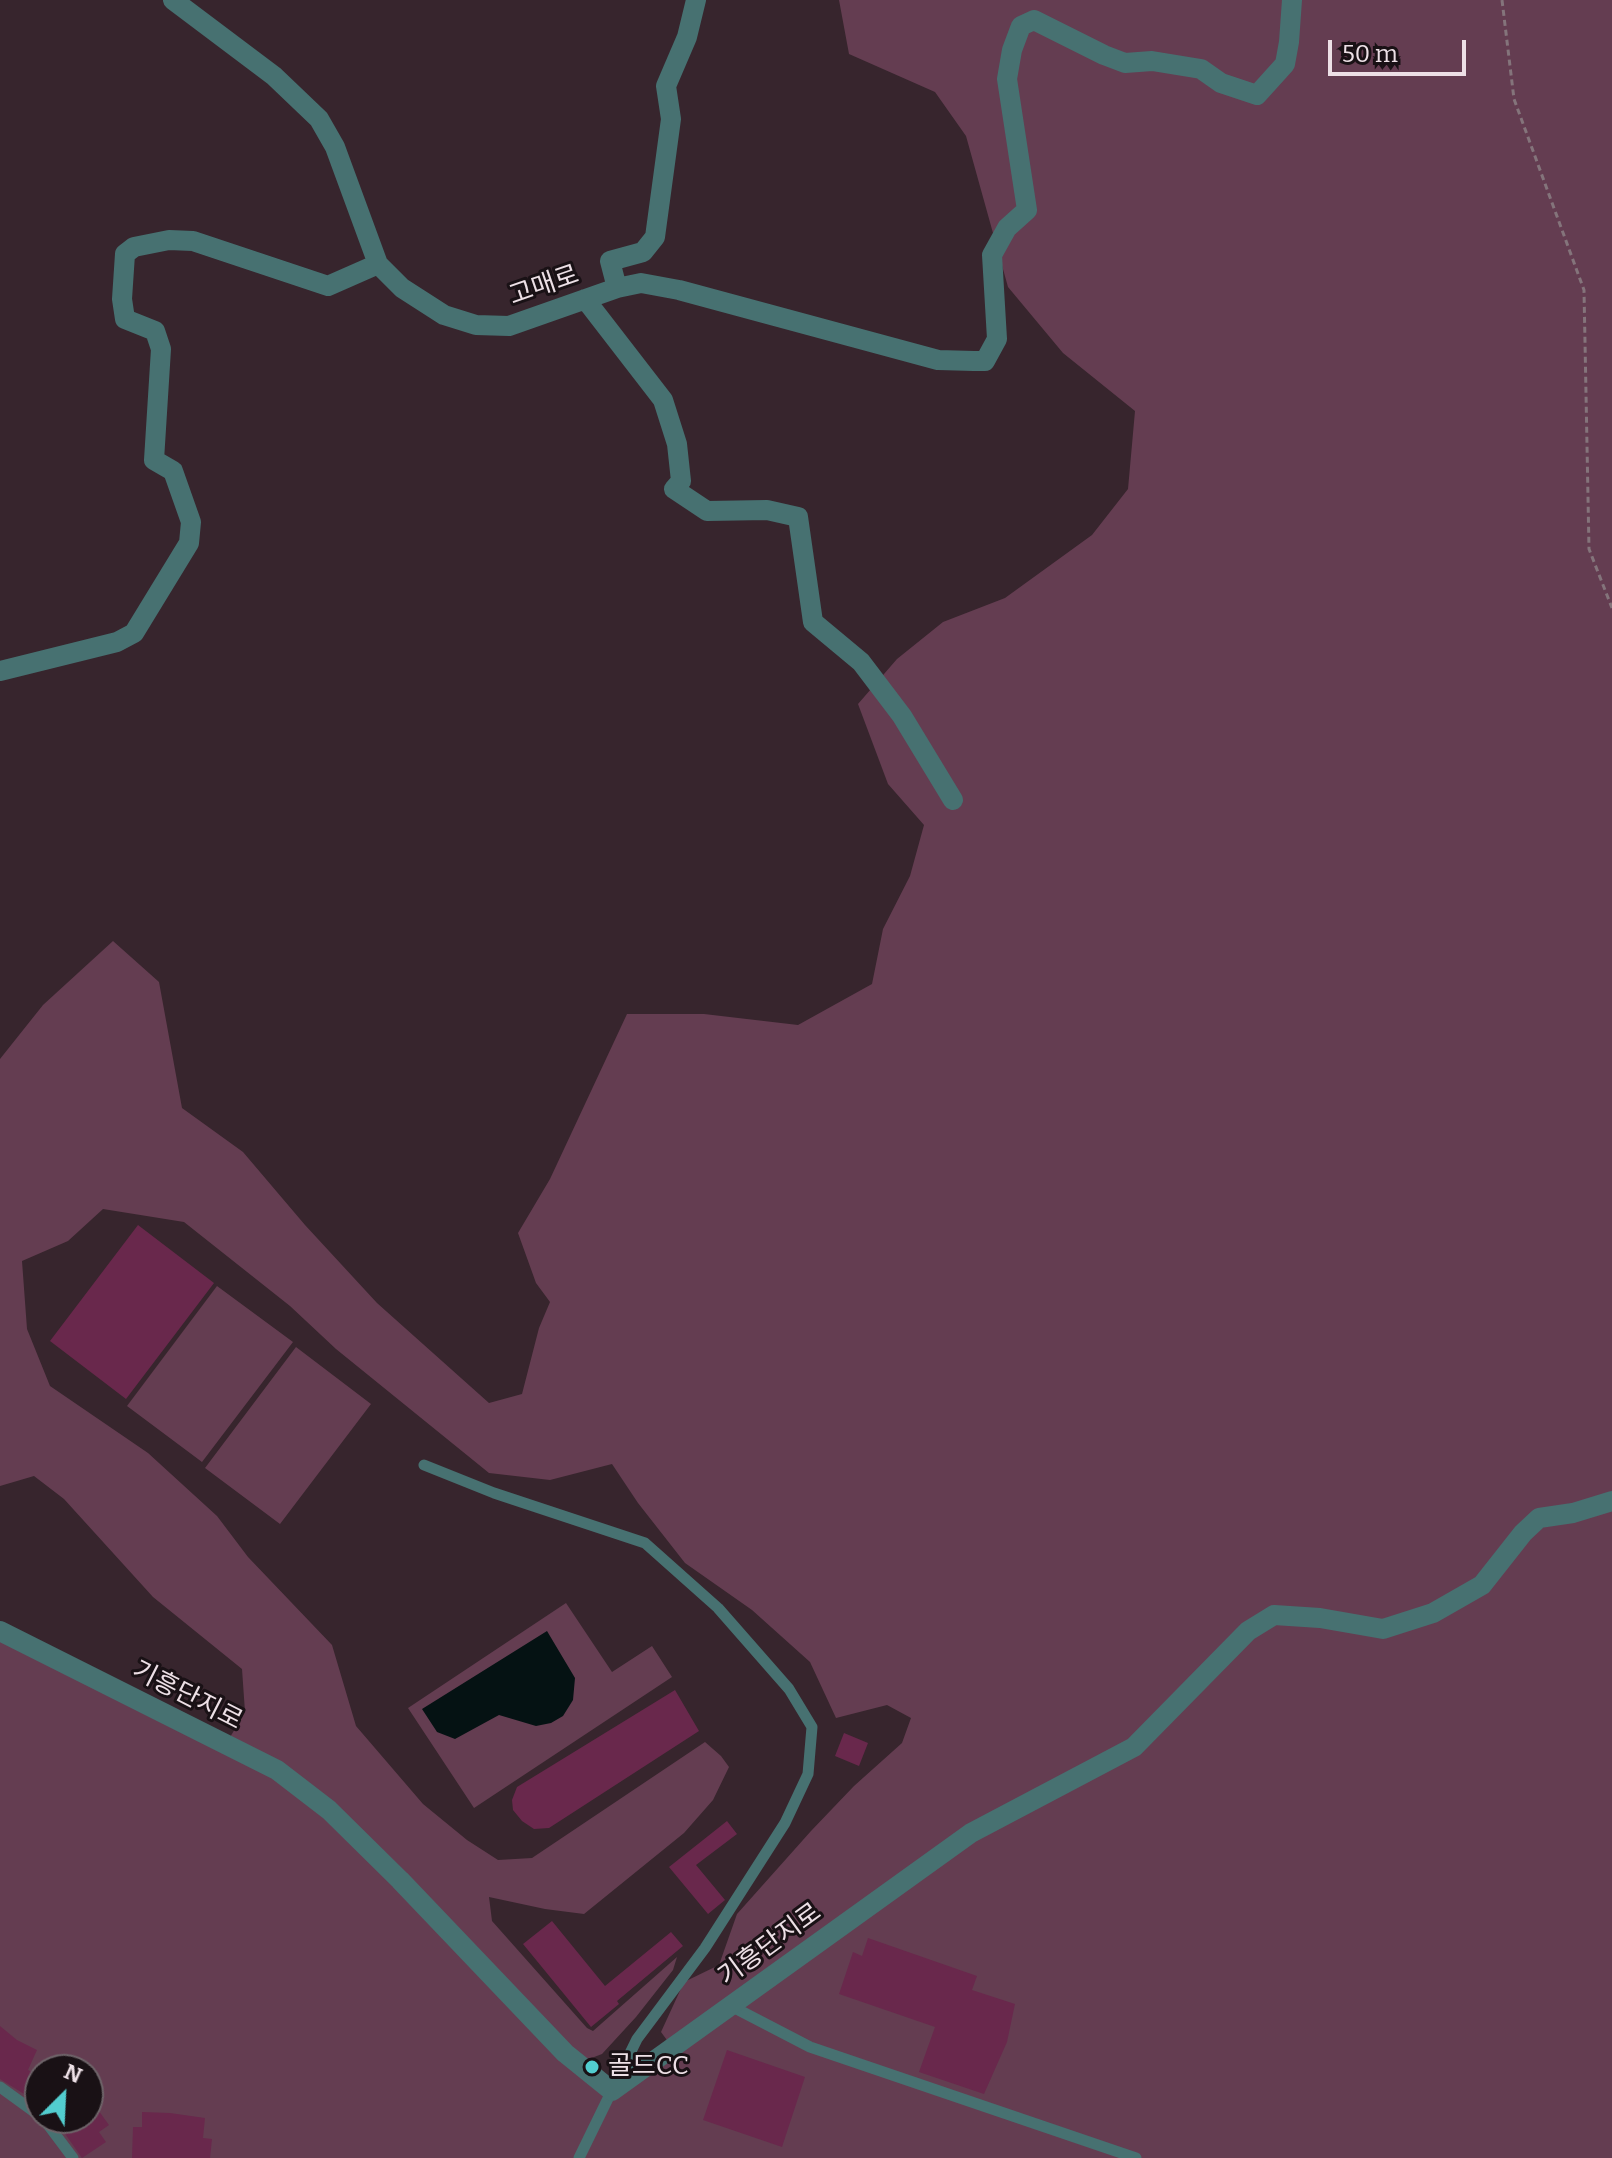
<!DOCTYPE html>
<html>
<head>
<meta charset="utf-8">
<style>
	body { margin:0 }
	#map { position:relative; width:1612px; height:2158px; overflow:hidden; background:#37252d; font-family:Bitter,serif }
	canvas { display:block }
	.north { position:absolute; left:24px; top:2054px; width:80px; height:80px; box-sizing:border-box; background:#191115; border:2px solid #6e6469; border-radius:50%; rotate:24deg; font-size:22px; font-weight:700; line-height:32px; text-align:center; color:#ede0e6 }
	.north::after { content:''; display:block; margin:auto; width:28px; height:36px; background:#52cdcf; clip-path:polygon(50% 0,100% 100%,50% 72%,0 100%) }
	.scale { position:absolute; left:1328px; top:40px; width:138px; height:36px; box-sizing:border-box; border:4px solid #ede0e6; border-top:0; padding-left:10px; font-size:24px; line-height:28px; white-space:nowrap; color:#ede0e6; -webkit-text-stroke:6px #191115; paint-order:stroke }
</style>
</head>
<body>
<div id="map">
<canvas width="1612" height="2158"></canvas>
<div class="north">N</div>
<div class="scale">50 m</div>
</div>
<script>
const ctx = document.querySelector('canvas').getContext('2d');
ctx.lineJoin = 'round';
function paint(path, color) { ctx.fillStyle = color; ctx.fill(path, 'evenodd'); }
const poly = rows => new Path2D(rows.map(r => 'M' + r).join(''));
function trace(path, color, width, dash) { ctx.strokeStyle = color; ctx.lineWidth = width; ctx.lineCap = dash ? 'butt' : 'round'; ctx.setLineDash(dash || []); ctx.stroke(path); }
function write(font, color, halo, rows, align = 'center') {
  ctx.font = font + ' Bitter,"Noto Sans KR",serif'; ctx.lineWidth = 6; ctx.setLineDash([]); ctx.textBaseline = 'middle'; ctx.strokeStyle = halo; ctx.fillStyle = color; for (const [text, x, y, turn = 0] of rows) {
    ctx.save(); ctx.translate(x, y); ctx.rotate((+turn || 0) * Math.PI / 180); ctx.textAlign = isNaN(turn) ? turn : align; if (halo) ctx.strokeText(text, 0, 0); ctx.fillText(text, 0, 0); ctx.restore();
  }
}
paint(poly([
	[839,0,1612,0,1612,2158,0,2158,0,1631,226,1744,245,1712,242,1669,153,1597,64,1499,34,1476,0,1486,0,1059,43,1005,113,941,159,982,182,1108,243,1152,305,1225,377,1303,489,1403,522,1394,539,1328,550,1302,536,1283,518,1233,550,1179,627,1014,704,1014,798,1025,872,984,883,929,910,876,924,825,888,784,858,704,897,659,943,622,1005,598,1092,535,1128,489,1135,411,1063,353,1008,287,966,136,935,92,849,54],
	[103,1209,184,1222,290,1306,336,1349,489,1473,550,1480,612,1464,638,1503,685,1563,752,1610,810,1662,836,1718,887,1705,911,1718,902,1743,854,1786,811,1831,737,1914,719,1965,684,1982,661,2032,672,2047,612,2091,567,2054,589,2059,602,2054,636,2017,673,1970,677,1957,593,2031,587,2028,492,1921,489,1897,545,1909,584,1914,684,1833,713,1800,729,1767,721,1756,705,1742,532,1858,498,1860,467,1840,423,1804,356,1726,332,1645,248,1557,217,1516,148,1453,50,1386,27,1329,22,1261,68,1241],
	[40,2070,88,2070,88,2118,40,2118],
	[217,1286,293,1342,202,1462,127,1406],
	[296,1347,371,1404,280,1524,205,1468],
	[566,1603,612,1672,652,1646,672,1677,474,1808,408,1708]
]), '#643d51');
paint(poly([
	[547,1631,575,1678,573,1700,563,1716,551,1723,536,1726,499,1715,455,1739,437,1732,422,1709]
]), '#051213');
paint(poly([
	[138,1225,214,1283,126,1399,50,1341],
	[675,1690,699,1731,549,1828,534,1829,522,1821,513,1810,512,1800,517,1787],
	[844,1733,868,1743,859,1766,835,1756],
	[727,1821,737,1834,696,1865,725,1900,708,1914,669,1867],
	[552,1921,605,1986,671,1932,683,1946,617,2001,619,2004,591,2027,523,1944],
	[868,1938,977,1976,972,1990,1015,2004,1007,2042,984,2094,919,2072,935,2027,839,1994,853,1952,862,1956],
	[0,2026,17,2040,37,2050,28,2070,40,2076,40,2104,0,2079],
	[727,2050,805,2077,782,2147,703,2120],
	[88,2096,109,2125,99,2132,106,2142,82,2158,54,2118,88,2118],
	[142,2112,170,2113,205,2118,203,2138,212,2139,210,2158,132,2158,133,2127,142,2127]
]), '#69284c');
trace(poly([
	[1502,0,1514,99,1584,290,1589,549,1612,608]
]), '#84747b', 3, [6, 4]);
trace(poly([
	[424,1465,494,1493,645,1543,718,1608,789,1689,812,1727,808,1774,785,1823,705,1948,637,2039,579,2158],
	[731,2006,810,2047,1136,2158],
	[0,2087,40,2116],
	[43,2118,73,2158]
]), '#477171', 11);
trace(poly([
	[173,0,274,76,319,119,335,147,378,264,402,288,444,315,476,325,509,326,617,288,641,283,679,290,938,360,974,361,985,361,997,339,992,255,1007,228,1027,210,1007,79,1012,50,1021,26,1034,20,1104,55,1125,63,1152,61,1201,69,1221,83,1257,95,1285,64,1289,42,1292,0],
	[617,288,610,261,643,252,655,237,671,119,666,86,687,37,696,0],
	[585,299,663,400,677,444,681,481,674,489,707,511,767,510,798,517,813,622,861,662,902,716,953,800],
	[0,671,117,642,134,633,189,543,191,522,173,471,154,460,161,349,155,331,125,319,122,299,125,254,134,247,169,240,193,241,328,286,378,264],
	[0,1631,277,1770,329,1810,400,1880,565,2053,612,2091,971,1833,1134,1747,1248,1631,1274,1615,1320,1618,1383,1629,1433,1613,1482,1585,1523,1533,1539,1518,1573,1513,1612,1501]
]), '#477171', 20);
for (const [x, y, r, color] of [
	[592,2067,8,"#52cdcf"]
]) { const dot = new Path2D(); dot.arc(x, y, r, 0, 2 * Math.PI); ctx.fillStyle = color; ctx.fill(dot); trace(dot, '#191115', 3); }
write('26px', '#ede0e6', '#191115', [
	["고매로",544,286,-19],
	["기흥단지로",187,1696,27],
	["기흥단지로",770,1945,-36]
]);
write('26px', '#ede0e6', '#191115', [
	["골드CC",608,2067]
], 'left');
</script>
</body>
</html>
